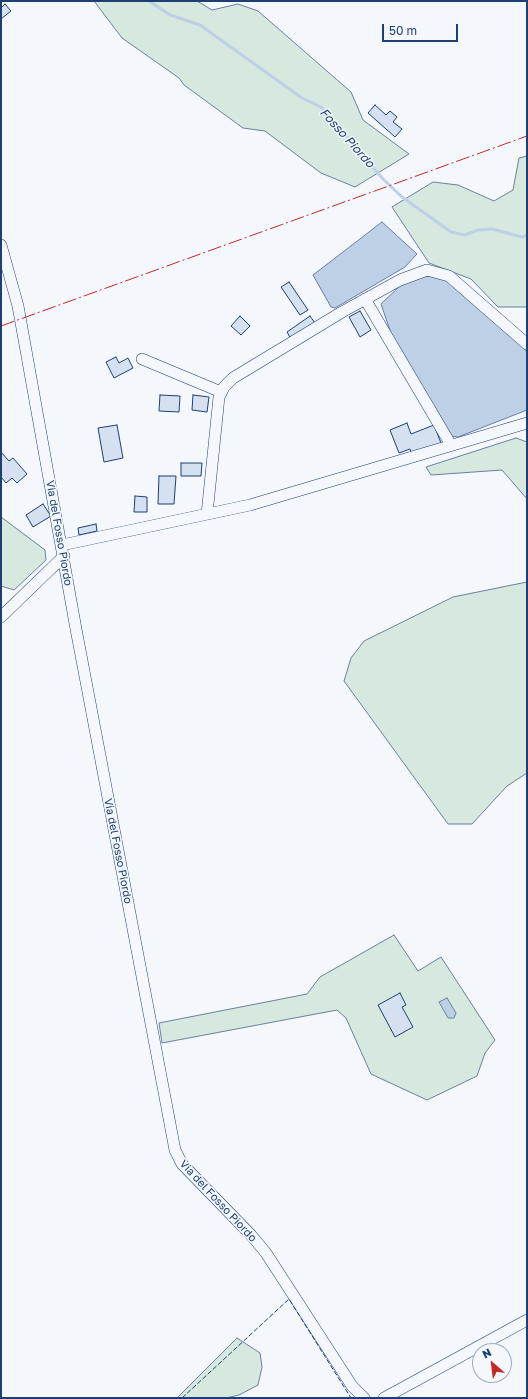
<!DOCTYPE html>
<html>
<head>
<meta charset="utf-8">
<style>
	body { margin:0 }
	#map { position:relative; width:528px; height:1399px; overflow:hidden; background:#f4f7fb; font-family:"Golos Text",sans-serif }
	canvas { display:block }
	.frame { position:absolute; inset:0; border:2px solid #1d3f73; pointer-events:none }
	.north { position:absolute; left:472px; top:1343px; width:40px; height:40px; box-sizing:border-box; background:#f4f7fb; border:1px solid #9eadc5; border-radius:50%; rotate:332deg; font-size:11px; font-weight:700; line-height:16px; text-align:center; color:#1d3f73 }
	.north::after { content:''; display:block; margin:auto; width:14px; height:18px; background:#c62828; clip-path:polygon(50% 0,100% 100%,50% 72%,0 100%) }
	.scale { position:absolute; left:382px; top:24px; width:76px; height:18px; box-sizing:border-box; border:2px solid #1d3f73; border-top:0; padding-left:5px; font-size:12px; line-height:14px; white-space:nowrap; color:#1d3f73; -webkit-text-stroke:3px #f4f7fb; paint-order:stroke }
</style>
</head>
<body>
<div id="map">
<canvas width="528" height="1399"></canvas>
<div class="frame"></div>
<div class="north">N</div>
<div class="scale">50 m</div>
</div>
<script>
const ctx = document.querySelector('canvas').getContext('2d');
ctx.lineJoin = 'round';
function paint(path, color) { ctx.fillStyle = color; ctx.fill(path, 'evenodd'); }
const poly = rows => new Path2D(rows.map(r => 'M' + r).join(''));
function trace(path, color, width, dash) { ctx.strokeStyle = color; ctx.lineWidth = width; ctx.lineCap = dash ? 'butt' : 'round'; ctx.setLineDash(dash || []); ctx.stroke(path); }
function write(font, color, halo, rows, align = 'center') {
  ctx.font = font + ' "Golos Text",sans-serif'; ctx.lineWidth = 3; ctx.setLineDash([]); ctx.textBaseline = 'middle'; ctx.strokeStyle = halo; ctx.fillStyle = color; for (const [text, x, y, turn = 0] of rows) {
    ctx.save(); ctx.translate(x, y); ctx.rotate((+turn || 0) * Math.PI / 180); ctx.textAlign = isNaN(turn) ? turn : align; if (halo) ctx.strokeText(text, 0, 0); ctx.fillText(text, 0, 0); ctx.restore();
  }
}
const green = poly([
	[94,1,197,1,212,10,238,4,258,11,351,92,363,120,409,154,355,187,321,173,265,131,243,128,184,85,179,78,122,38,94,1],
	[527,156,527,307,498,307,471,279,429,263,392,207,433,182,458,185,494,201,513,190,519,158,527,156],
	[516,438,527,442,527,499,502,470,431,475,426,467,516,438],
	[1,517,45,550,46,560,14,590,1,586,1,517],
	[527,582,527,773,507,786,472,824,448,824,344,681,351,658,364,641,453,597,527,582],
	[394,935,418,971,441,957,495,1040,485,1053,477,1076,427,1100,371,1074,346,1018,337,1010,162,1043,159,1023,307,994,320,977,394,935],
	[237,1338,260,1353,262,1367,258,1385,239,1395,226,1398,177,1398,237,1338]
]);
paint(green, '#d7e8df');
trace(green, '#687fa3', 1);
const water = poly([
	[382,222,417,254,405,267,335,308,331,307,313,275,382,222],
	[431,276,443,278,504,328,527,352,527,410,458,437,450,436,395,345,381,304,403,283,420,277,431,276],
	[447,998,456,1013,454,1018,448,1018,439,1002,447,998]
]);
paint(water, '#bed0e5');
trace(water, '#687fa3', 1);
trace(poly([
	[149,1,170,15,200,25,302,98,321,107,383,179,402,197,451,232,465,235,478,230,492,229,522,237,527,235]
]), '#bed0e5', 3);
const building = poly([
	[5,4,11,11,1,19,1,8,5,4],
	[375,105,386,115,390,111,397,117,393,122,402,129,395,137,368,113,375,105],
	[289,282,308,310,300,315,281,287,289,282],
	[360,311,371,330,360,337,349,317,360,311],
	[240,316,250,326,241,335,231,326,240,316],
	[310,316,315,323,291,339,287,332,310,316],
	[116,357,119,363,128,358,133,368,114,378,106,362,116,357],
	[160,395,180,396,179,412,159,411,160,395],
	[193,395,209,397,207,412,192,410,193,395],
	[407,423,411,434,434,425,441,443,412,455,410,449,399,453,390,430,407,423],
	[117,425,123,458,104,462,98,428,117,425],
	[1,452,9,461,13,458,27,474,17,483,12,478,6,483,1,477,1,452],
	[181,463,202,463,201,476,181,476,181,463],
	[159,476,176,476,174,504,158,504,159,476],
	[135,496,147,497,147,512,134,512,135,496],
	[43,504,51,516,33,527,26,515,43,504],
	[96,524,97,531,79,535,78,528,96,524],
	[400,993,406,1005,402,1007,413,1027,395,1037,378,1005,400,993]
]);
paint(building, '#d5e0f0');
trace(building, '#1d3f73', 1);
const minor = poly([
	[1,245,18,306,76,629,175,1150,182,1164,251,1235,266,1253,352,1386,364,1398],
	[365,299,451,445],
	[142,359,221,392],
	[207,514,219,397,224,387,233,378,342,312,400,280,427,270,449,276,527,344],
	[62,545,250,505,527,423],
	[1,617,64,556],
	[384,1398,527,1320]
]);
trace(minor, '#1d3f73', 12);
trace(minor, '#f4f7fb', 11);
trace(poly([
	[182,1398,289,1299,351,1398]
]), '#1d3f73', 1, [5, 2]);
trace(poly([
	[1,326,527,136]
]), '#c62828', 1, [14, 3, 2, 3]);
write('11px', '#1d3f73', '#f4f7fb', [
	["Via del Fosso Piordo",59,533,80],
	["Via del Fosso Piordo",118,851,79],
	["Via del Fosso Piordo",218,1201,47]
]);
write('italic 12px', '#1d3f73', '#f4f7fb', [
	["Fosso Piordo",347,138,48]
]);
</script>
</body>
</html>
